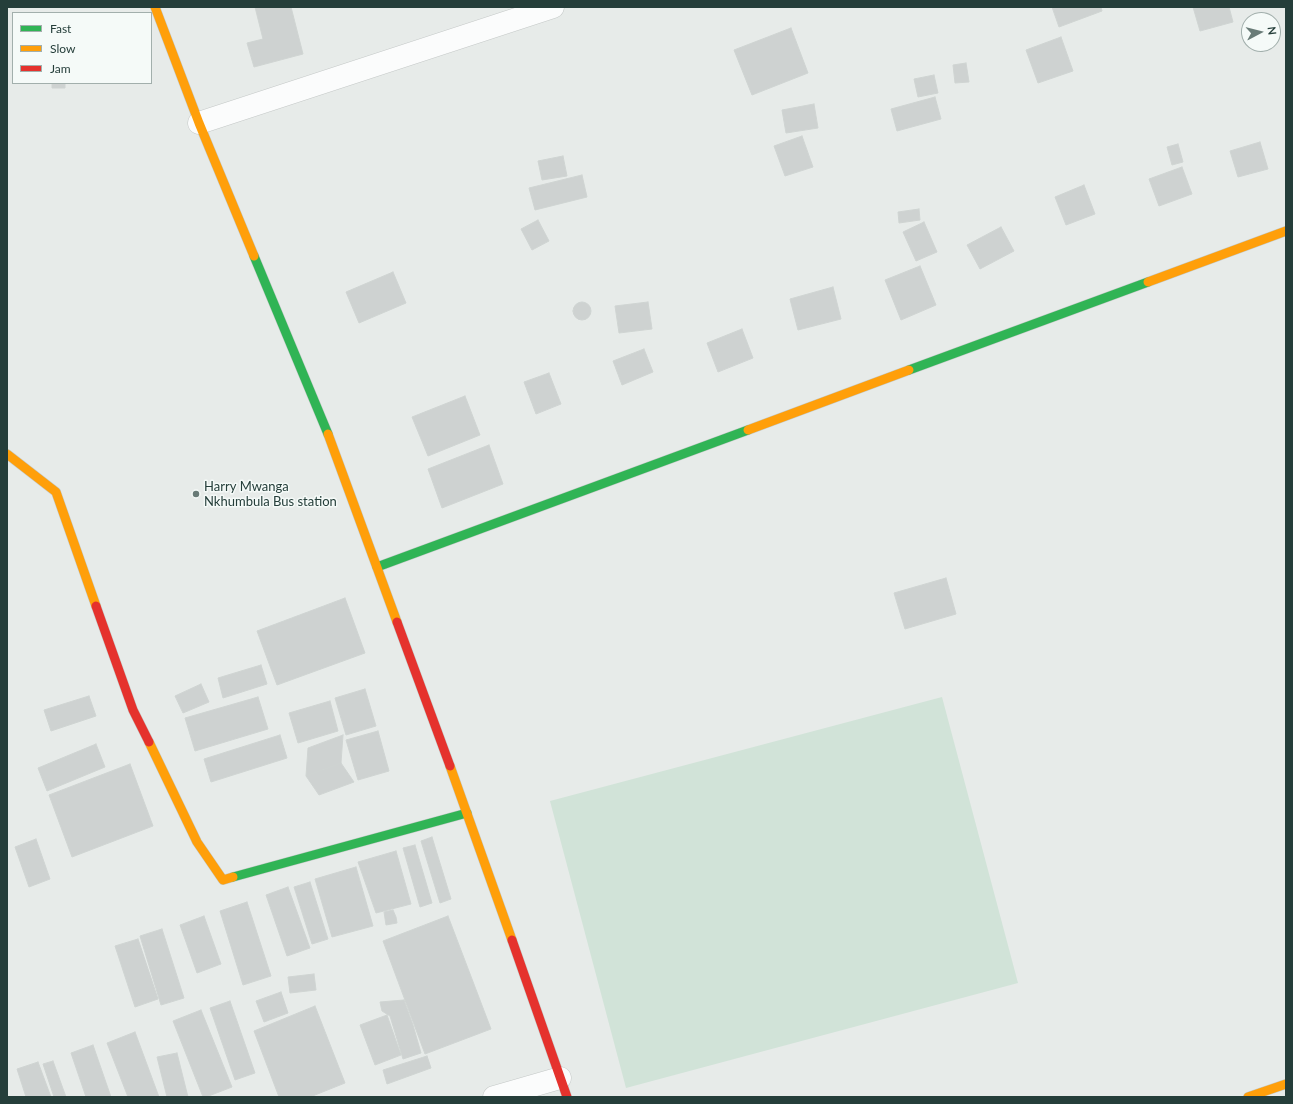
<!DOCTYPE html>
<html>
<head>
<meta charset="utf-8">
<style>
	body { margin:0 }
	#map { position:relative; width:1293px; height:1104px; overflow:hidden; background:#e7ebe9; font-family:Lato,sans-serif }
	canvas { display:block }
	.frame { position:absolute; inset:0; border:8px solid #253e3a; pointer-events:none }
	.legend { position:absolute; left:12px; top:12px; width:140px; height:72px; box-sizing:border-box; background:#f5faf8; border:1px solid #a2afac; margin:0; padding:5px 7px; list-style:none; font-size:12px; color:#253e3a }
	.legend li { display:flex; align-items:center; gap:8px; height:20px }
	.legend b { width:20px; border:1px solid #a2afac }
	.north { position:absolute; left:1241px; top:12px; width:40px; height:40px; box-sizing:border-box; background:#f5faf8; border:1px solid #a2afac; border-radius:50%; rotate:83deg; font-size:11px; font-weight:700; line-height:16px; text-align:center; color:#253e3a }
	.north::after { content:''; display:block; margin:auto; width:14px; height:18px; background:#697b77; clip-path:polygon(50% 0,100% 100%,50% 72%,0 100%) }
</style>
</head>
<body>
<div id="map">
<canvas width="1293" height="1104"></canvas>
<div class="frame"></div>
<ul class="legend">
<li><b style="height:5px;background:#30b455"></b>Fast</li>
<li><b style="height:5px;background:#ff9f0a"></b>Slow</li>
<li><b style="height:5px;background:#e5322d"></b>Jam</li>
</ul>
<div class="north">N</div>
</div>
<script>
const ctx = document.querySelector('canvas').getContext('2d');
ctx.lineJoin = 'round';
function paint(path, color) { ctx.fillStyle = color; ctx.fill(path, 'evenodd'); }
const poly = rows => new Path2D(rows.map(r => 'M' + r).join(''));
function trace(path, color, width, dash) { ctx.strokeStyle = color; ctx.lineWidth = width; ctx.lineCap = dash ? 'butt' : 'round'; ctx.setLineDash(dash || []); ctx.stroke(path); }
function write(font, color, halo, rows, align = 'center') {
  ctx.font = font + ' Lato,sans-serif'; ctx.lineWidth = 3; ctx.setLineDash([]); ctx.textBaseline = 'middle'; ctx.strokeStyle = halo; ctx.fillStyle = color; for (const [text, x, y, turn = 0] of rows) {
    ctx.save(); ctx.translate(x, y); ctx.rotate((+turn || 0) * Math.PI / 180); ctx.textAlign = isNaN(turn) ? turn : align; if (halo) ctx.strokeText(text, 0, 0); ctx.fillText(text, 0, 0); ctx.restore();
  }
}
paint(poly([
	[942,697,1018,983,626,1088,550,801]
]), '#d1e3d8');
const building = poly([
	[255,7,291,7,303,54,254,67,247,43,263,39,255,7],
	[1052,7,1101,7,1102,11,1059,27,1052,7],
	[1193,7,1229,7,1233,22,1200,31,1193,7],
	[791,28,808,73,752,95,734,50,791,28],
	[1061,37,1073,71,1038,83,1026,50,1061,37],
	[966,63,969,82,955,83,953,65,966,63],
	[934,75,938,93,918,97,914,79,934,75],
	[52,83,65,83,65,88,52,88,52,83],
	[935,97,941,119,897,131,891,109,935,97],
	[814,104,818,128,786,133,782,110,814,104],
	[802,136,813,167,785,176,774,146,802,136],
	[1260,142,1268,169,1238,177,1230,151,1260,142],
	[1178,144,1183,162,1172,165,1167,147,1178,144],
	[563,156,567,176,542,180,538,161,563,156],
	[1182,167,1192,194,1159,206,1149,179,1182,167],
	[582,175,587,197,535,210,529,188,582,175],
	[1084,185,1095,214,1066,225,1055,197,1084,185],
	[919,209,920,220,899,223,898,212,919,209],
	[538,220,549,241,532,250,521,229,538,220],
	[924,222,937,252,916,261,903,232,924,222],
	[1001,227,1014,251,980,269,967,245,1001,227],
	[920,266,936,305,901,320,885,280,920,266],
	[393,272,406,303,359,323,346,292,393,272],
	[833,287,841,319,798,330,790,299,833,287],
	'573 311a9 9 0 1 1 18 0a9 9 0 1 1-18 0Z',
	[648,302,652,329,619,333,615,306,648,302],
	[742,329,753,358,718,372,707,343,742,329],
	[644,349,653,372,622,385,613,361,644,349],
	[549,373,561,404,536,414,524,382,549,373],
	[465,396,480,435,428,456,412,417,465,396],
	[489,445,503,484,442,508,428,469,489,445],
	[946,578,956,614,905,629,894,593,946,578],
	[345,598,365,653,277,685,257,631,345,598],
	[261,665,267,684,223,698,218,678,261,665],
	[201,684,209,702,183,713,175,696,201,684],
	[365,689,376,726,346,735,335,698,365,689],
	[89,696,96,716,51,731,44,710,89,696],
	[258,697,268,729,195,751,185,718,258,697],
	[330,701,338,731,298,743,289,713,330,701],
	[378,731,389,771,358,780,346,740,378,731],
	[280,735,287,758,211,782,204,759,280,735],
	[343,735,341,763,306,776,308,748,343,735],
	[96,744,105,767,47,791,38,768,96,744],
	[341,763,354,782,319,795,306,776,341,763],
	[130,764,153,826,72,857,49,795,130,764],
	[432,837,451,899,440,903,421,841,432,837],
	[36,839,50,879,29,887,15,847,36,839],
	[415,845,432,903,420,907,403,848,415,845],
	[396,851,411,904,376,913,358,862,396,851],
	[356,867,373,926,332,937,315,879,356,867],
	[310,882,328,939,312,944,294,887,310,882],
	[288,887,310,948,287,956,266,895,288,887],
	[247,902,271,976,243,985,220,911,247,902],
	[393,910,396,917,397,923,386,925,384,912,393,910],
	[204,916,221,964,197,973,180,925,204,916],
	[448,916,491,1029,425,1054,383,941,448,916],
	[162,929,184,998,161,1005,140,936,162,929],
	[138,939,158,999,135,1007,115,946,138,939],
	[314,974,316,990,290,993,288,977,314,974],
	[281,992,288,1013,264,1022,256,1001,281,992],
	[404,1000,413,1025,421,1053,403,1059,390,1016,382,1011,380,1002,404,1000],
	[230,1001,255,1073,235,1080,210,1008,230,1001],
	[315,1006,345,1083,310,1097,279,1097,254,1031,315,1006],
	[201,1010,232,1087,206,1097,203,1097,173,1021,201,1010],
	[387,1015,401,1055,375,1065,360,1025,387,1015],
	[135,1032,159,1097,128,1097,107,1043,135,1032],
	[93,1045,111,1097,86,1097,71,1053,93,1045],
	[177,1053,188,1097,167,1097,157,1057,177,1053],
	[427,1056,431,1068,387,1084,383,1070,427,1056],
	[53,1061,66,1097,54,1097,43,1064,53,1061],
	[38,1062,51,1097,26,1097,17,1069,38,1062]
]);
paint(building, '#ced2d1');
trace(building, '#cfd4d2', 1);
const street = poly([
	[199,123,553,7],
	[494,1097,560,1078]
]);
const fast = poly([
	[254,256,328,434],
	[909,370,1148,282],
	[377,567,748,430],
	[233,877,467,813]
]);
const slow = poly([
	[155,7,199,123,254,256],
	[1148,282,1286,231],
	[748,430,909,370],
	[328,434,397,622],
	[7,454,56,492,96,606],
	[149,742,197,842,223,880,233,877],
	[450,766,512,940],
	[1248,1097,1286,1084]
]);
const jam = poly([
	[96,606,133,710,149,742],
	[397,622,450,766],
	[512,940,567,1097]
]);
trace(street, '#c4c8c7', 23);
trace(fast, '#c3c9c7', 10);
trace(slow, '#c3c9c7', 10);
trace(jam, '#c3c9c7', 10);
trace(street, '#fbfcfc', 22);
trace(fast, '#30b455', 9);
trace(slow, '#ff9f0a', 9);
trace(jam, '#e5322d', 9);
for (const [x, y, r, color] of [
	[196,494,4,"#697b77"]
]) { const dot = new Path2D(); dot.arc(x, y, r, 0, 2 * Math.PI); ctx.fillStyle = color; ctx.fill(dot); trace(dot, '#f5faf8', 1.5); }
write('13px', '#253e3a', '#f5faf8', [
	["Harry Mwanga",204,487],
	["Nkhumbula Bus station",204,502]
], 'left');
</script>
</body>
</html>
